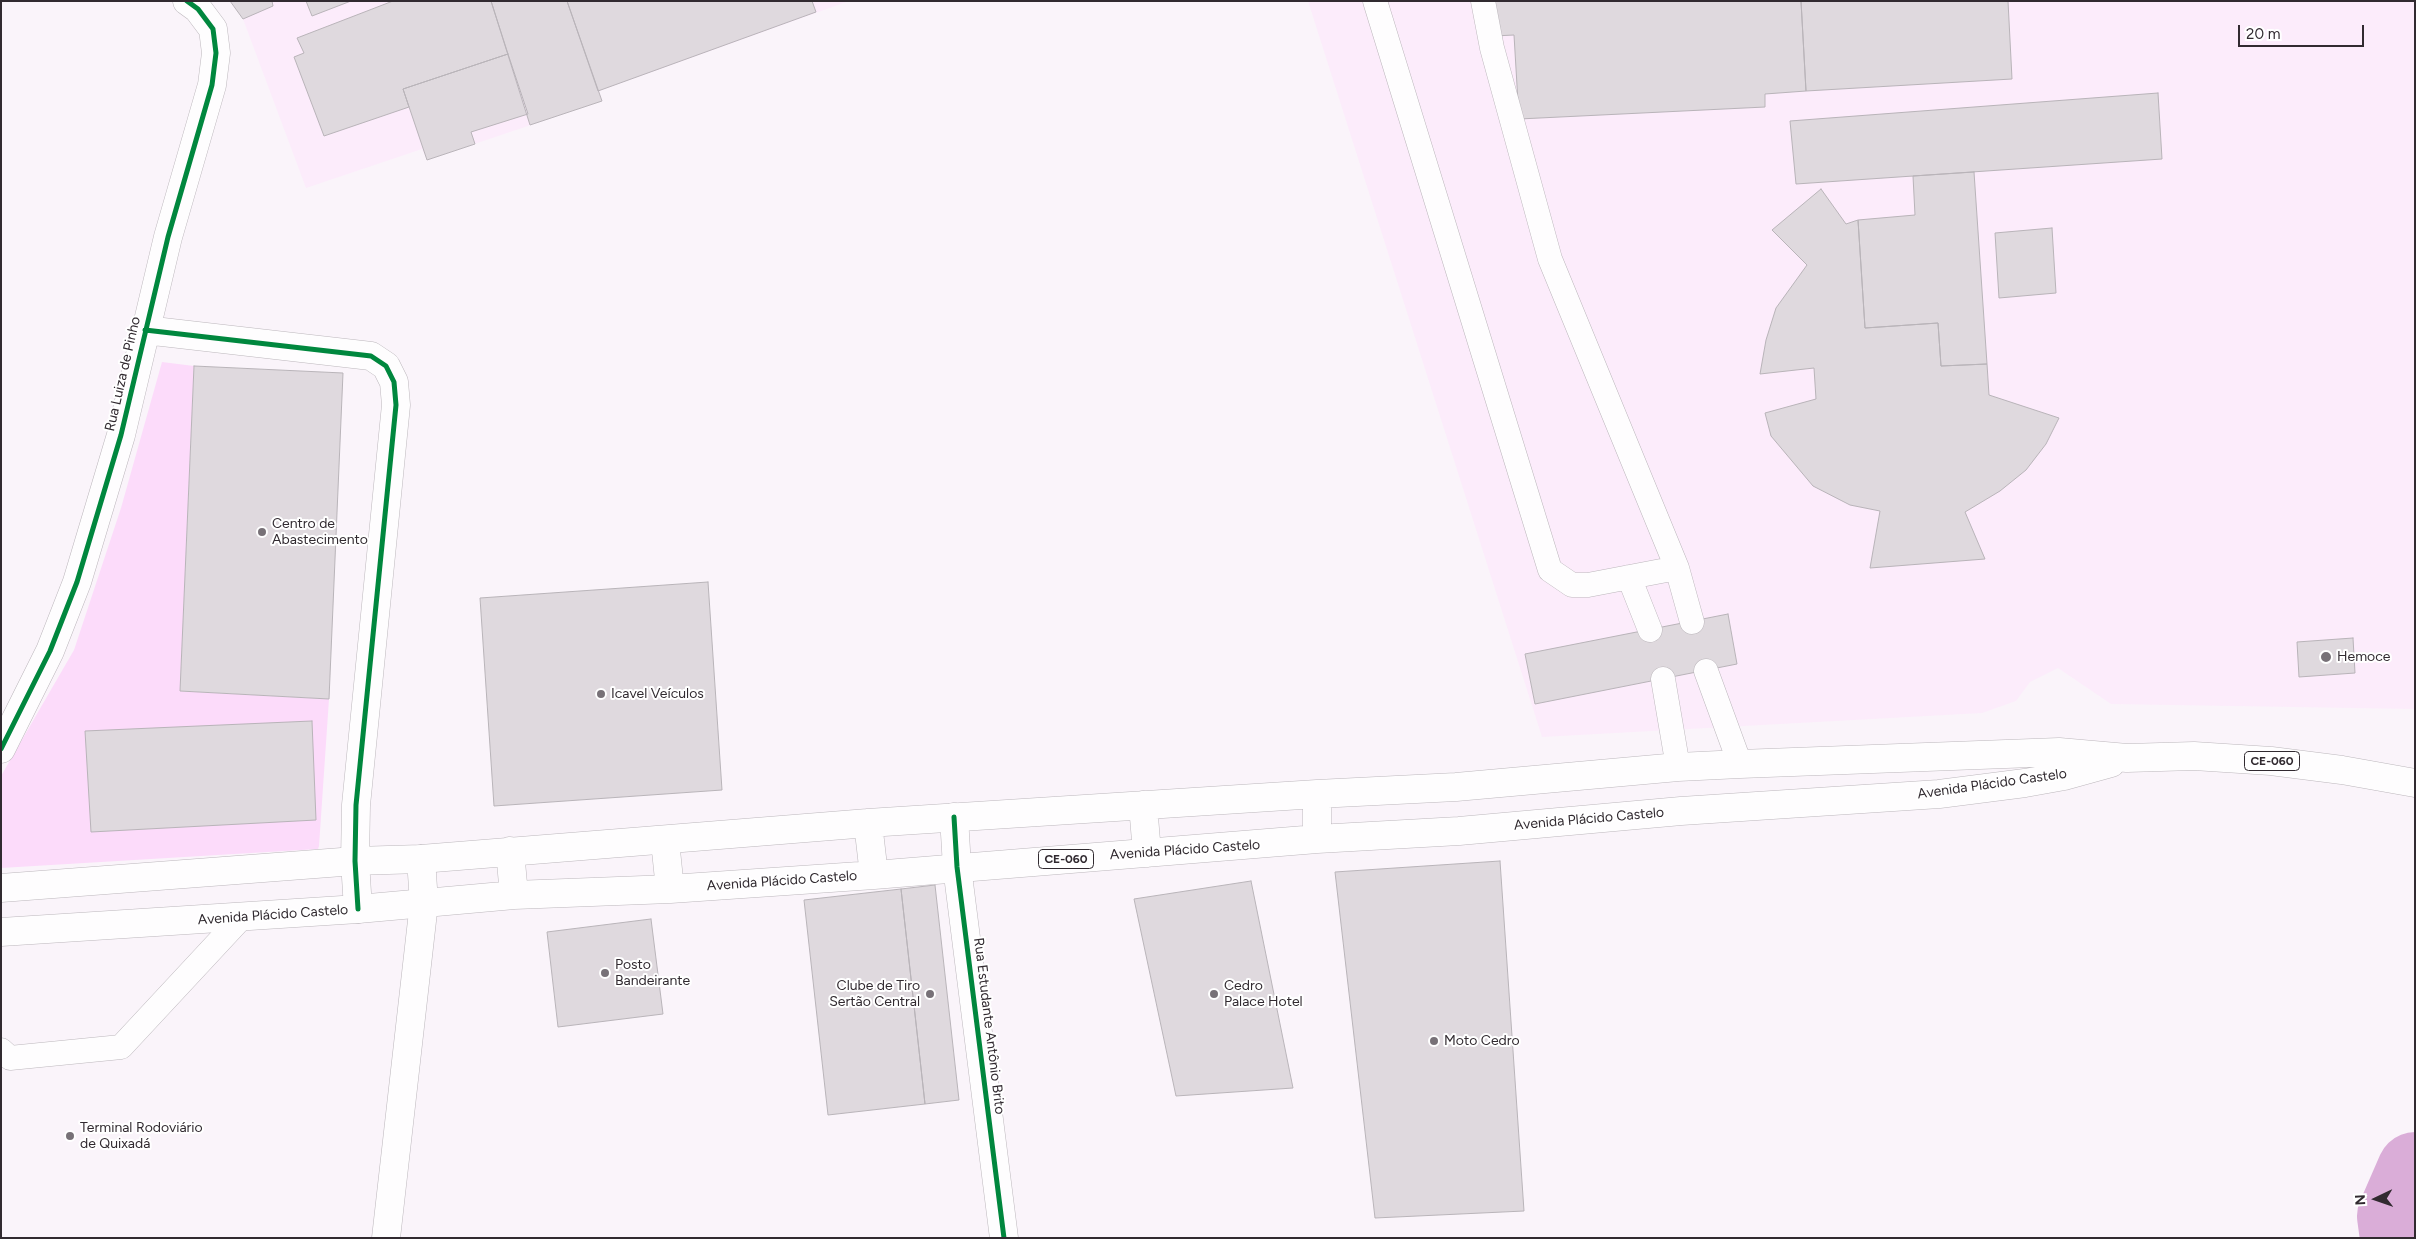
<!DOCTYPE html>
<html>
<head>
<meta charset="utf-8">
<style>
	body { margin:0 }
	#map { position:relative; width:2416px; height:1239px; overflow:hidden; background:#faf4fa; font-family:Figtree,sans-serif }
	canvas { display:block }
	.frame { position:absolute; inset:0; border:2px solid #312a30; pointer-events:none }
	.north { position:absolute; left:2351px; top:1174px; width:50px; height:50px; -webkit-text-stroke:4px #fff; paint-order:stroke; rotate:267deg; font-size:14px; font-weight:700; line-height:20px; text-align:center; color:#312a30 }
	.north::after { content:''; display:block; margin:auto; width:18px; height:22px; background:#312a30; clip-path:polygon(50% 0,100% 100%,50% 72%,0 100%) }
	.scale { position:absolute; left:2238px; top:25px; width:126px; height:22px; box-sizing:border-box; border:2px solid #312a30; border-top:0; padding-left:6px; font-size:15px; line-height:18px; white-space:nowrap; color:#312a30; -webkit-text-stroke:4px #fff; paint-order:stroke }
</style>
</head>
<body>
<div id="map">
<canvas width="2416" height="1239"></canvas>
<div class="frame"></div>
<div class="north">N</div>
<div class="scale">20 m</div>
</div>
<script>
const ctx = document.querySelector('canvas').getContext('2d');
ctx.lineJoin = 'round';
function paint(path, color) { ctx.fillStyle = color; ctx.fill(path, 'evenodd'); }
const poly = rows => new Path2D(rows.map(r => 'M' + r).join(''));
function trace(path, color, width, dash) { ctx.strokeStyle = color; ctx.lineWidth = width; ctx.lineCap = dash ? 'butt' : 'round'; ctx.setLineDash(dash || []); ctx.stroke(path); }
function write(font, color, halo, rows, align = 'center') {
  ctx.font = font + ' Figtree,sans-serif'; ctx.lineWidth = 4; ctx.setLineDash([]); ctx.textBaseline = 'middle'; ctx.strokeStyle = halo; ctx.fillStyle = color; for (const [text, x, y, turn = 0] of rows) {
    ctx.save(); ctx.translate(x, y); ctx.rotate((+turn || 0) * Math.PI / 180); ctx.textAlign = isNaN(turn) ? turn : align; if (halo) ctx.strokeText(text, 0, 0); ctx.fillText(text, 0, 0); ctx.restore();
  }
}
paint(poly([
	[230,1,849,1,599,91,602,101,427,160,422,149,306,188,243,19],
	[1308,1,2415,1,2415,709,2111,704,2058,668,2030,682,2016,701,1982,713,1542,737]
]), '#fcecfb');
paint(poly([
	[162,362,194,366,180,691,329,699,319,846,318,849,1,868,1,776,74,650,121,508]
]), '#fcdbfa');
trace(poly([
	[2398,1238,2395,1216,2415,1170]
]), '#daadd8', 76);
const building = poly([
	[230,1,272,1,273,6,243,19,230,1],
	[306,1,351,1,312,16,306,1],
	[393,1,491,1,508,54,403,89,409,107,324,136,294,57,304,53,297,38,393,1],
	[491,1,567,1,602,101,530,125,491,1],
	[567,1,812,1,816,12,598,91,567,1],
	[1492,1,1801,1,1806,91,1765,94,1765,107,1519,119,1514,35,1494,36,1492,1],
	[1801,1,2008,1,2012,79,1806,91,1801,1],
	[508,54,528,114,471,132,475,144,427,160,403,89,508,54],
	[2158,93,2162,159,1796,184,1790,121,2158,93],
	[1974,172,1987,364,1941,366,1938,323,1865,328,1858,220,1915,215,1913,176,1974,172],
	[1821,189,1846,224,1858,220,1865,328,1938,323,1941,366,1987,364,1989,395,2059,418,2046,444,2026,470,2000,491,1965,512,1985,559,1870,568,1880,511,1850,505,1813,486,1771,436,1765,413,1816,399,1814,368,1760,374,1766,340,1776,308,1807,265,1772,230,1821,189],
	[2052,228,2056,293,1999,298,1995,233,2052,228],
	[194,366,343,373,329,699,180,691,194,366],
	[708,582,722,790,494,806,480,598,708,582],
	[1728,614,1737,664,1535,704,1525,654,1728,614],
	[2353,638,2355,673,2299,677,2297,642,2353,638],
	[312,721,316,820,91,832,85,731,312,721],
	[1500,861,1524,1211,1375,1218,1335,872,1500,861],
	[1251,881,1293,1088,1176,1096,1134,899,1251,881],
	[935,885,959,1100,925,1104,901,889,935,885],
	[901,889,925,1104,828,1115,804,900,901,889],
	[651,919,663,1014,558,1027,547,932,651,919]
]);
paint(building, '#dfd9de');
trace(building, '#b9b4b9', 1);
const service = poly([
	[1375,1,1550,570,1572,585,1588,585,1677,568],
	[1483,1,1492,48,1550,259,1677,568,1692,622],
	[1629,577,1650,630],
	[1706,671,1740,764],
	[1663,679,1678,767],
	[1,1050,10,1058,121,1047,241,918]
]);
const minor = poly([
	[145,330,371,356,386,366,394,382,396,405,356,805,355,861,358,909],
	[1,749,50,651,77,582,121,435,168,237,212,85,216,53,213,29,198,9,187,1],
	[954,817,957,867,1004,1238],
	[386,1238,424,903,421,859]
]);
const primary = poly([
	[1317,794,1317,839],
	[1143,805,1147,853],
	[868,823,874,875],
	[665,841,670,889],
	[510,851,514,895],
	[1,888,355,861,421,859,868,823,1317,794,1456,787,1678,767,1740,764,2059,752,2127,758,2194,756,2271,761,2342,770,2415,783],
	[1,932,358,909,514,895,670,889,874,875,1317,839,1459,831,1681,811,1939,794,2025,783,2064,776,2111,763]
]);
trace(service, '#bcb7bc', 25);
trace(minor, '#bcb7bc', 29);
trace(primary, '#bcb7bc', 29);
trace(service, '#fefdfe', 24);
trace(minor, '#fefdfe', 28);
trace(primary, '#fefdfe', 28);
trace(poly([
	[145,330,371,356,386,366,394,382,396,405,356,805,355,861,358,909],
	[1,749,50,651,77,582,121,435,168,237,212,85,216,53,213,29,198,9,187,1],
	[954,817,957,867,1004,1238]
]), '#00873e', 5);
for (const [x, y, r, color] of [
	[262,532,5,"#777177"],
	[2326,657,6,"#777177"],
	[601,694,5,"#777177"],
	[605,973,5,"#777177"],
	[930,994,5,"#777177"],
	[1214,994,5,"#777177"],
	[1434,1041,5,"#777177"],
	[70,1136,5,"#777177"]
]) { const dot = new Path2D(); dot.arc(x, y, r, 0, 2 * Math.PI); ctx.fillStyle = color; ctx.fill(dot); trace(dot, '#fff', 2); }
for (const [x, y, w] of [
	[2272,761,55],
	[1066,859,55]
]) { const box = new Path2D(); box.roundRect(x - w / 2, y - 9.5, w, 19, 4); ctx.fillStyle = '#fff'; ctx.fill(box); trace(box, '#312a30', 1); }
write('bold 12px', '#312a30', null, [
	["CE-060",2272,761],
	["CE-060",1066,859]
]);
write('14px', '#312a30', '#fff', [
	["Rua Luiza de Pinho",123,374,-77],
	["Avenida Plácido Castelo",1992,784,-8],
	["Avenida Plácido Castelo",1589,819,-5],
	["Avenida Plácido Castelo",1185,850,-4],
	["Avenida Plácido Castelo",782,881,-4],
	["Avenida Plácido Castelo",273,915,-4],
	["Rua Estudante Antônio Brito",989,1026,83]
]);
write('14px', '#312a30', '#fff', [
	["Centro de",272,524],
	["Abastecimento",272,540],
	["Hemoce",2337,657],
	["Icavel Veículos",611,694],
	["Posto",615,965],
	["Bandeirante",615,981],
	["Clube de Tiro",920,986,"right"],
	["Sertão Central",920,1002,"right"],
	["Cedro",1224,986],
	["Palace Hotel",1224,1002],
	["Moto Cedro",1444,1041],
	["Terminal Rodoviário",80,1128],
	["de Quixadá",80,1144]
], 'left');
</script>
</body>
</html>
